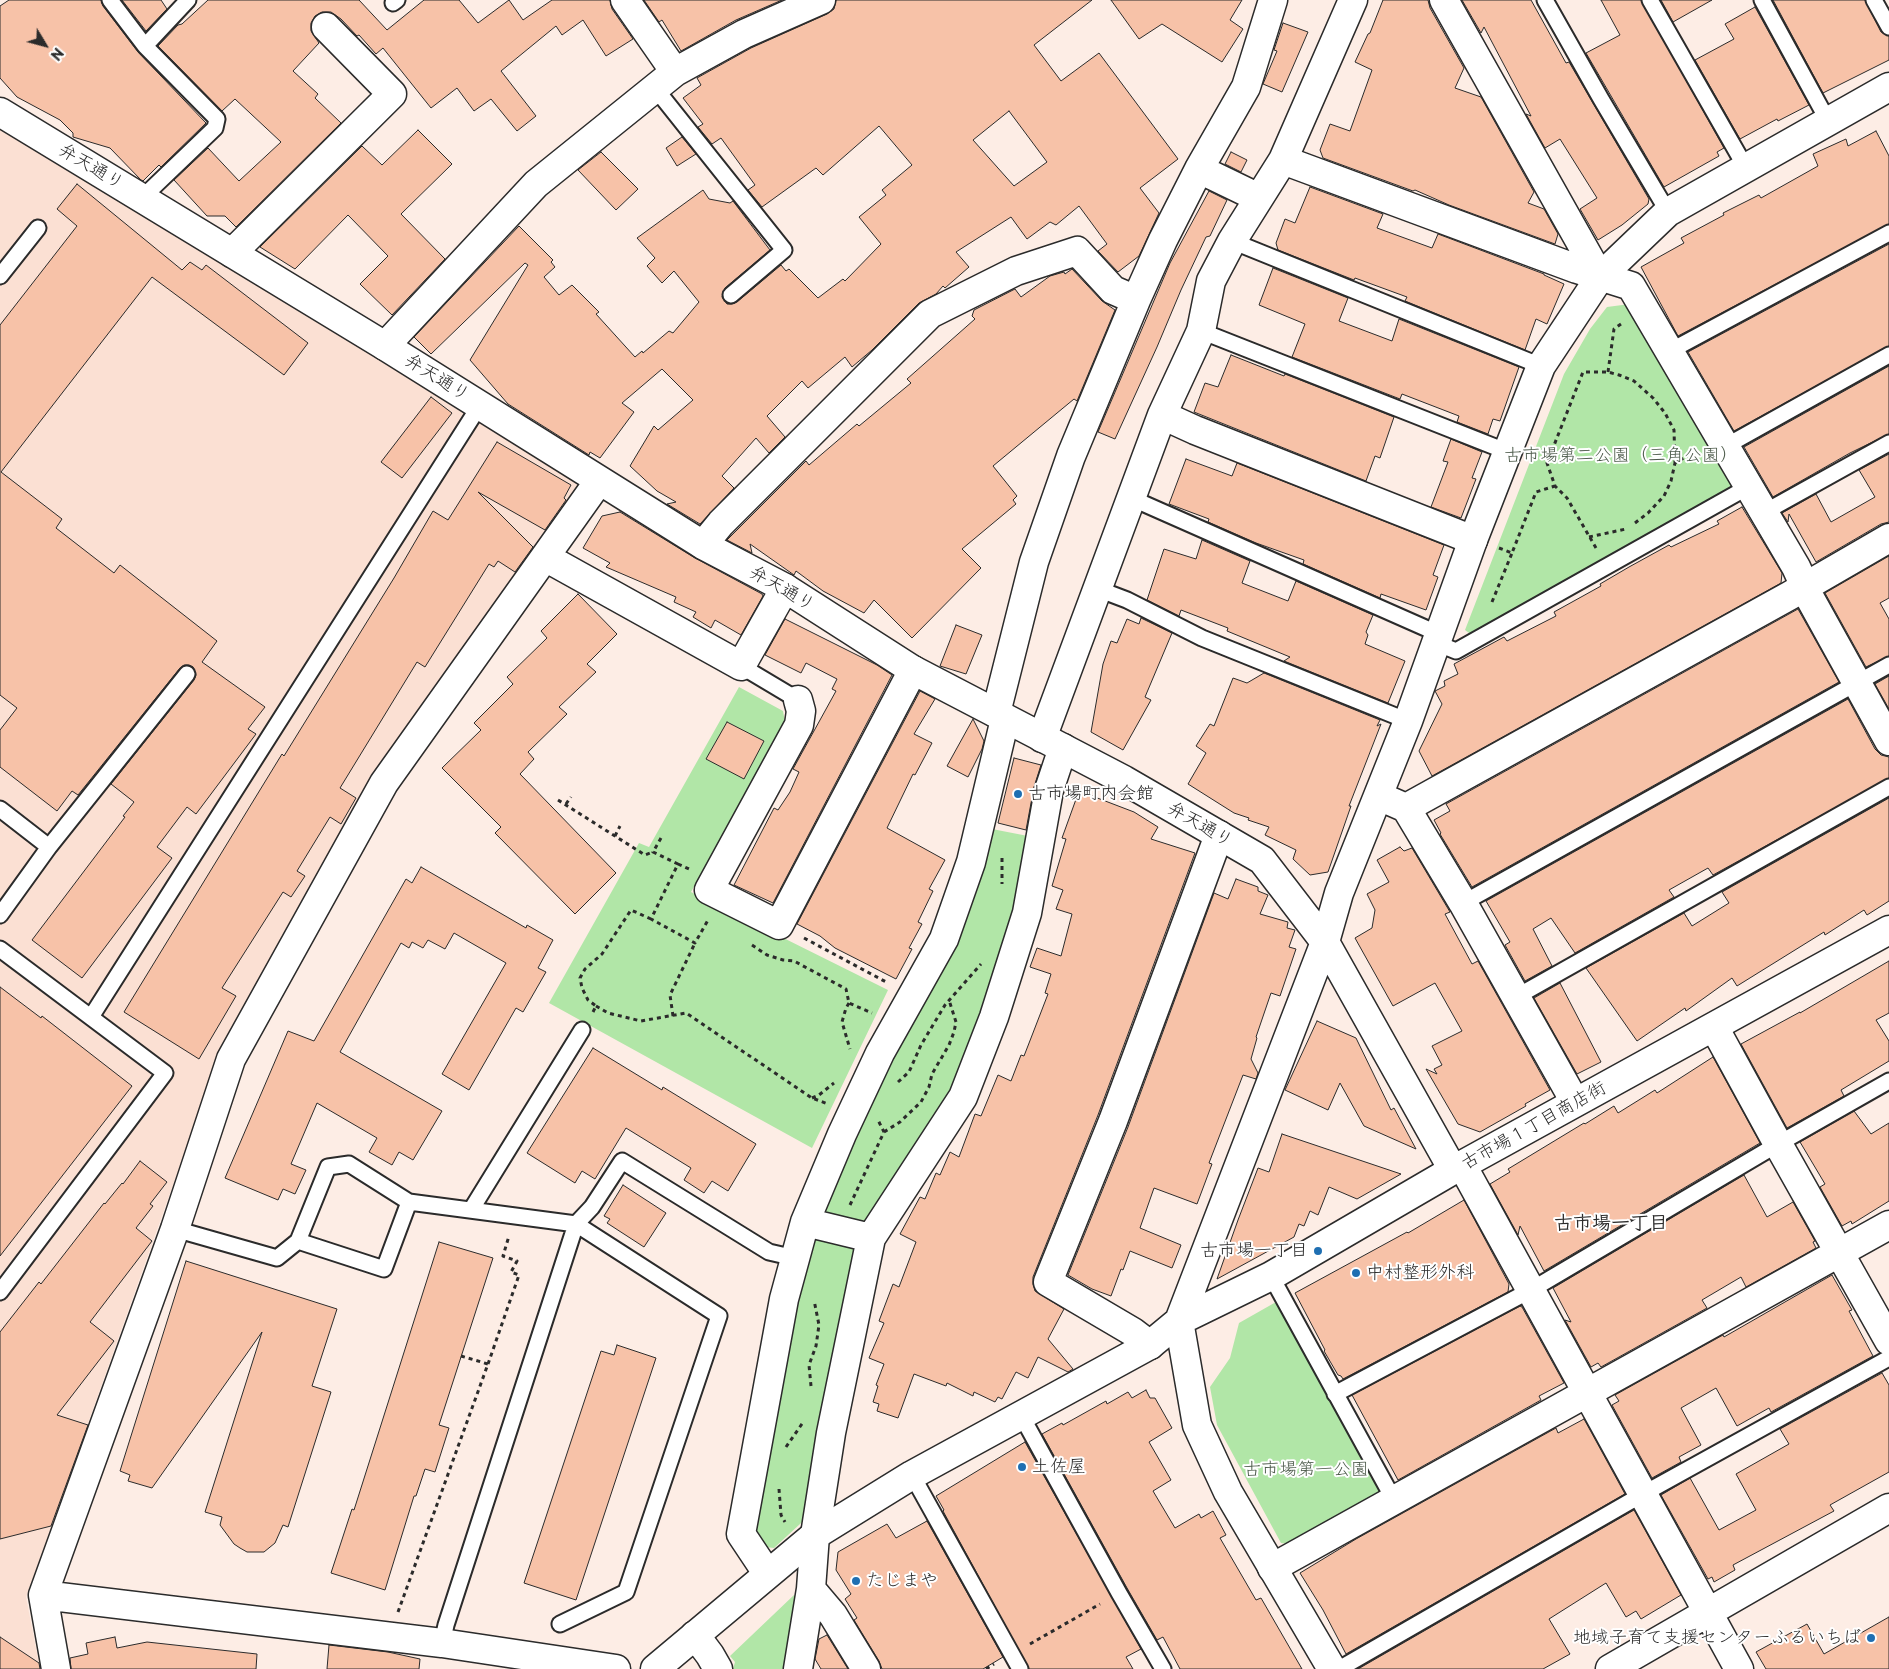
<!DOCTYPE html>
<html>
<head>
<meta charset="utf-8">
<style>
	body { margin:0 }
	#map { position:relative; width:1889px; height:1669px; overflow:hidden; background:#fdede5; font-family:"Playpen Sans",sans-serif }
	canvas { display:block }
	.north { position:absolute; left:20px; top:20px; width:50px; height:50px; -webkit-text-stroke:4px #fff; paint-order:stroke; rotate:127deg; font-size:14px; font-weight:700; line-height:20px; text-align:center; color:#2b2b2b }
	.north::after { content:''; display:block; margin:auto; width:18px; height:22px; background:#2b2b2b; clip-path:polygon(50% 0,100% 100%,50% 72%,0 100%) }
</style>
</head>
<body>
<div id="map">
<canvas width="1889" height="1669"></canvas>
<div class="north">N</div>
</div>
<script>
const ctx = document.querySelector('canvas').getContext('2d');
ctx.lineJoin = 'round';
function paint(path, color) { ctx.fillStyle = color; ctx.fill(path, 'evenodd'); }
const poly = rows => new Path2D(rows.map(r => 'M' + r).join(''));
function trace(path, color, width, dash) { ctx.strokeStyle = color; ctx.lineWidth = width; ctx.lineCap = dash ? 'butt' : 'round'; ctx.setLineDash(dash || []); ctx.stroke(path); }
function write(font, color, halo, rows, align = 'center') {
  ctx.font = font + ' "Playpen Sans","Klee One",sans-serif'; ctx.lineWidth = 4; ctx.setLineDash([]); ctx.textBaseline = 'middle'; ctx.strokeStyle = halo; ctx.fillStyle = color; for (const [text, x, y, turn = 0] of rows) {
    ctx.save(); ctx.translate(x, y); ctx.rotate((+turn || 0) * Math.PI / 180); ctx.textAlign = isNaN(turn) ? turn : align; if (halo) ctx.strokeText(text, 0, 0); ctx.fillText(text, 0, 0); ctx.restore();
  }
}
paint(poly([
	[0,127,574,474,579,492,379,765,301,911,219,1056,26,1597,40,1669,0,1669]
]), '#fbe0d3');
paint(poly([
	[1630,304,1735,487,1473,636,1465,630,1564,374,1590,329,1607,307],
	[739,687,783,711,785,722,691,892,888,990,812,1148,549,1003,639,843,649,847],
	[992,829,1033,837,1018,912,956,1093,864,1227,817,1215],
	[810,1233,856,1248,813,1512,774,1548,765,1547,750,1532],
	[1276,1302,1381,1487,1378,1497,1289,1544,1281,1543,1217,1425,1210,1387,1230,1358,1239,1323],
	[794,1595,802,1601,789,1669,733,1669,735,1662,730,1656]
]), '#b1e6a7');
const building = poly([
	[9,0,101,0,103,6,138,52,206,123,161,167,159,165,143,181,141,180,110,148,73,137,73,133,60,120,17,97,0,78,0,6,9,0],
	[122,0,161,0,167,9,146,31,122,0],
	[208,0,359,0,387,30,424,0,459,0,478,23,509,0,523,20,552,0,610,0,612,9,633,39,606,56,583,20,562,35,556,26,501,71,536,116,517,131,491,99,474,111,457,88,431,108,383,48,376,54,359,35,357,36,341,19,331,12,322,12,315,16,311,23,311,31,319,43,293,71,318,94,315,98,341,123,236,227,225,216,207,216,174,180,208,148,239,181,281,142,235,99,222,111,158,46,178,25,182,24,208,0],
	[644,0,782,0,736,20,681,51,662,20,659,22,644,0],
	[836,0,1092,0,1034,45,1061,81,1099,53,1178,159,1140,188,1159,213,1139,256,1118,272,1098,251,1107,244,1079,206,1056,225,1050,222,1027,239,1011,217,956,252,969,267,945,288,943,286,936,294,919,303,872,350,852,367,845,357,808,388,802,381,767,416,785,437,769,453,756,438,722,476,734,488,700,524,667,504,676,502,657,491,630,466,654,426,658,430,693,400,662,369,622,403,634,412,600,458,590,452,589,455,508,404,470,360,528,265,525,263,431,354,414,337,519,226,553,260,551,262,555,267,544,277,559,295,572,285,599,312,596,314,635,357,642,351,643,353,669,331,673,333,699,302,674,271,662,283,647,266,655,258,637,238,703,190,709,199,730,203,733,201,770,250,725,288,722,297,727,304,732,304,737,302,781,265,786,271,789,269,818,298,843,279,845,281,881,244,859,217,886,195,882,190,912,165,879,126,823,175,816,168,762,207,748,190,755,185,721,138,712,144,698,127,703,124,683,98,701,85,697,78,751,48,827,14,834,9,836,0],
	[1009,111,1047,162,1014,186,973,140,1009,111],
	[1111,0,1242,0,1230,20,1243,29,1222,62,1162,24,1139,39,1111,0],
	[1383,0,1428,0,1430,8,1464,68,1455,88,1481,97,1534,192,1528,203,1544,209,1558,234,1555,244,1449,205,1415,190,1413,191,1323,158,1320,150,1330,124,1350,131,1372,70,1355,62,1368,34,1370,33,1383,0],
	[1462,0,1531,0,1566,63,1569,62,1649,199,1648,204,1622,225,1598,240,1580,209,1597,198,1560,139,1545,148,1526,114,1531,116,1484,27,1481,33,1462,0],
	[1601,0,1641,0,1724,148,1717,152,1719,156,1664,187,1586,53,1620,35,1601,0],
	[1661,0,1712,0,1673,22,1661,0],
	[1773,0,1865,0,1881,32,1889,36,1889,60,1823,93,1773,0],
	[1755,7,1809,105,1778,121,1777,119,1740,139,1695,60,1734,39,1725,24,1755,7],
	[1283,23,1308,32,1282,92,1263,84,1277,51,1274,50,1283,23],
	[418,130,452,164,401,214,445,259,392,315,360,284,388,256,348,215,295,269,260,247,362,146,382,165,418,130],
	[1876,131,1889,156,1889,224,1678,336,1641,267,1684,243,1681,238,1724,215,1723,213,1759,195,1761,198,1818,166,1813,154,1846,139,1848,146,1876,131],
	[682,137,696,154,677,166,666,148,682,137],
	[601,152,638,189,616,210,578,170,601,152],
	[1231,152,1247,160,1241,172,1225,164,1231,152],
	[77,184,182,270,190,262,202,270,206,265,308,343,284,375,152,277,1,472,62,519,56,528,114,573,120,565,217,641,202,662,265,707,248,729,256,734,196,814,187,807,157,847,172,858,82,978,32,940,125,817,123,816,134,802,111,784,194,680,196,675,193,667,189,665,184,665,180,668,78,795,72,791,57,811,0,767,0,730,17,708,0,695,0,325,77,226,57,209,77,184],
	[1310,187,1383,214,1377,228,1432,248,1438,234,1544,274,1544,275,1564,284,1547,324,1536,319,1525,350,1405,301,1407,297,1355,278,1354,280,1278,250,1276,243,1285,219,1295,223,1310,187],
	[1209,191,1227,200,1210,236,1206,237,1181,290,1157,347,1115,439,1098,432,1170,263,1209,191],
	[1889,244,1889,346,1734,431,1688,352,1889,244],
	[1273,268,1348,298,1339,321,1392,341,1399,319,1519,367,1500,421,1493,419,1488,434,1457,422,1459,416,1402,394,1400,399,1292,357,1305,324,1259,305,1273,268],
	[1072,269,1102,301,1115,310,1077,401,1074,399,993,466,1017,496,1013,500,1016,504,962,549,981,568,912,638,874,600,864,613,823,591,796,571,794,575,750,544,752,553,727,540,806,461,809,465,857,424,859,426,911,383,907,379,975,319,972,316,974,310,1015,289,1021,297,1050,276,1064,272,1065,274,1072,269],
	[1231,355,1284,376,1285,374,1394,417,1380,458,1375,456,1366,481,1194,412,1205,383,1218,387,1231,355],
	[1889,366,1889,434,1850,453,1773,497,1744,447,1889,366],
	[431,397,452,413,402,478,381,462,431,397],
	[1451,439,1482,452,1472,478,1476,479,1461,518,1431,507,1448,462,1443,461,1451,439],
	[497,442,571,485,564,498,566,500,545,530,478,492,533,547,515,572,498,561,494,567,489,564,425,667,417,662,340,788,356,798,341,824,330,817,297,871,305,876,291,897,283,892,222,988,236,996,199,1059,124,1012,282,754,284,756,394,578,433,511,448,520,497,442],
	[1889,454,1889,522,1881,524,1816,562,1789,514,1788,522,1782,513,1816,494,1831,522,1875,497,1859,470,1889,454],
	[1186,459,1232,476,1237,463,1444,545,1433,575,1438,577,1426,610,1381,594,1380,598,1303,564,1304,560,1256,543,1208,522,1209,519,1169,504,1186,459],
	[1742,507,1782,573,1781,583,1432,776,1419,751,1442,704,1435,691,1445,686,1444,681,1458,674,1454,664,1504,637,1507,641,1556,616,1554,612,1601,586,1600,584,1629,567,1669,545,1671,547,1719,524,1717,521,1742,507],
	[620,512,695,558,762,594,763,596,741,635,715,620,711,628,693,617,696,612,674,602,676,597,606,567,610,563,583,548,602,516,620,512],
	[1202,540,1250,561,1242,583,1288,601,1296,581,1373,615,1366,632,1368,635,1365,644,1405,661,1388,703,1284,661,1290,657,1227,631,1228,628,1181,610,1179,616,1147,600,1164,549,1196,559,1202,540],
	[1889,556,1889,598,1880,603,1889,619,1889,656,1866,667,1825,593,1889,556],
	[578,594,617,634,587,664,596,672,559,707,567,714,528,752,534,759,520,774,616,873,575,914,495,833,501,827,442,768,481,730,474,723,513,684,507,677,547,638,541,631,578,594],
	[1798,609,1839,682,1472,887,1440,834,1441,833,1434,820,1450,811,1446,804,1798,609],
	[1141,618,1172,633,1145,697,1151,700,1123,750,1091,732,1103,664,1111,641,1117,643,1127,619,1139,624,1141,618],
	[785,619,877,665,892,675,773,903,734,885,774,808,778,810,790,792,799,772,793,769,836,691,832,689,837,679,806,663,801,673,765,655,785,619],
	[956,625,982,635,966,674,940,666,956,625],
	[1264,673,1380,720,1377,726,1381,724,1349,806,1351,806,1328,872,1310,875,1293,859,1296,850,1265,835,1269,827,1248,820,1249,818,1234,813,1188,784,1206,753,1196,746,1210,724,1214,726,1233,678,1247,683,1264,673],
	[1889,676,1889,709,1875,684,1889,676],
	[920,691,935,699,914,734,932,743,915,775,913,774,887,828,945,860,929,889,933,891,918,922,922,924,909,948,912,949,896,979,835,948,820,936,797,924,920,691],
	[1848,699,1875,749,1881,755,1889,757,1889,778,1713,875,1708,868,1669,890,1674,897,1575,953,1551,918,1533,929,1552,966,1525,981,1505,945,1510,942,1486,901,1848,699],
	[973,719,984,741,982,749,968,777,947,766,973,719],
	[727,722,764,741,744,779,706,759,727,722],
	[1014,758,1041,765,1034,787,1026,830,998,823,1014,758],
	[1079,791,1134,812,1158,827,1151,839,1195,853,1098,1115,1033,1277,1033,1284,1035,1291,1064,1309,1048,1339,1073,1369,1068,1372,1038,1357,1028,1378,1016,1372,1002,1399,998,1397,995,1402,974,1392,973,1396,947,1383,946,1386,914,1374,898,1418,877,1411,879,1404,873,1402,878,1386,876,1385,884,1364,869,1358,884,1323,879,1321,893,1284,899,1287,916,1242,900,1234,920,1197,925,1199,936,1173,940,1175,950,1152,959,1157,975,1114,981,1116,998,1075,1011,1081,1021,1055,1024,1056,1031,1038,1048,994,1045,993,1051,974,1030,967,1037,948,1061,956,1072,914,1056,909,1063,890,1052,886,1066,839,1062,838,1079,791],
	[1889,798,1889,901,1867,915,1864,910,1825,935,1824,932,1737,986,1732,978,1686,1011,1685,1008,1637,1041,1586,968,1684,913,1692,926,1729,903,1722,892,1889,798],
	[1400,847,1404,851,1412,848,1450,912,1445,914,1472,964,1478,961,1550,1090,1525,1104,1526,1106,1480,1132,1458,1124,1426,1069,1437,1074,1434,1069,1442,1065,1432,1046,1462,1031,1435,983,1393,1006,1355,938,1372,928,1375,910,1367,894,1389,882,1377,860,1400,847],
	[421,867,526,928,527,925,553,940,538,968,546,972,523,1012,516,1008,469,1090,442,1074,506,963,454,933,445,949,428,940,423,948,412,942,409,948,401,943,340,1052,442,1111,413,1160,399,1152,392,1165,369,1152,377,1138,317,1103,291,1164,306,1170,295,1194,283,1189,278,1200,225,1178,288,1031,314,1041,406,879,412,883,421,867],
	[1236,879,1258,887,1258,891,1268,895,1260,914,1288,922,1287,928,1295,930,1289,947,1296,949,1280,996,1271,993,1256,1037,1257,1038,1251,1059,1258,1073,1256,1079,1243,1075,1209,1163,1212,1164,1197,1204,1154,1188,1140,1228,1181,1245,1172,1268,1130,1251,1123,1270,1121,1269,1111,1296,1092,1289,1068,1275,1128,1127,1214,893,1228,899,1236,879],
	[1889,961,1889,1013,1876,1020,1889,1041,1889,1061,1841,1090,1844,1096,1787,1128,1741,1044,1800,1012,1800,1013,1889,961],
	[1560,983,1601,1062,1577,1074,1534,998,1560,983],
	[0,987,41,1018,42,1016,132,1086,0,1256,0,987],
	[1317,1021,1356,1038,1391,1110,1394,1108,1416,1149,1364,1126,1340,1083,1328,1110,1285,1090,1317,1021],
	[593,1048,662,1090,663,1087,756,1144,728,1191,712,1181,704,1193,684,1180,691,1168,626,1128,595,1179,582,1171,575,1183,527,1153,593,1048],
	[1713,1057,1760,1143,1544,1271,1520,1226,1518,1235,1490,1184,1510,1172,1508,1169,1584,1123,1585,1124,1614,1106,1618,1113,1655,1090,1657,1093,1713,1057],
	[1854,1111,1871,1134,1889,1123,1889,1201,1852,1224,1851,1221,1842,1226,1820,1187,1825,1184,1800,1142,1854,1111],
	[1282,1134,1401,1174,1357,1199,1329,1187,1318,1215,1310,1211,1304,1226,1299,1224,1294,1237,1217,1279,1238,1220,1258,1168,1269,1172,1282,1134],
	[140,1161,167,1182,150,1204,153,1206,136,1228,152,1241,90,1322,114,1341,57,1415,88,1425,51,1526,0,1539,0,1332,39,1282,41,1284,104,1203,105,1204,122,1183,123,1184,140,1161],
	[1744,1175,1767,1217,1793,1202,1815,1241,1813,1242,1816,1248,1746,1287,1741,1277,1702,1300,1707,1308,1601,1367,1598,1363,1591,1367,1565,1320,1571,1322,1553,1288,1744,1175],
	[623,1185,666,1213,644,1247,607,1223,610,1219,604,1216,623,1185],
	[1464,1200,1509,1284,1508,1292,1343,1379,1341,1376,1338,1375,1324,1351,1325,1350,1295,1293,1407,1232,1408,1233,1464,1200],
	[439,1242,493,1258,439,1425,449,1428,435,1472,425,1469,416,1496,414,1496,385,1590,331,1573,352,1509,354,1510,439,1242],
	[186,1261,337,1309,312,1386,331,1392,288,1527,283,1525,275,1543,264,1552,247,1552,240,1548,234,1544,220,1525,222,1517,205,1512,262,1332,152,1488,128,1481,130,1475,120,1471,186,1261],
	[1832,1275,1852,1310,1849,1311,1873,1356,1771,1412,1769,1408,1737,1426,1716,1388,1681,1408,1701,1445,1679,1457,1681,1462,1652,1478,1612,1405,1619,1401,1615,1395,1723,1335,1724,1337,1832,1275],
	[1520,1306,1522,1307,1564,1383,1539,1396,1541,1400,1398,1480,1352,1395,1520,1306],
	[617,1345,656,1358,576,1600,524,1583,601,1351,614,1355,617,1345],
	[1882,1373,1889,1385,1889,1472,1830,1505,1834,1511,1733,1565,1735,1570,1714,1582,1712,1577,1708,1579,1661,1495,1690,1478,1719,1530,1756,1510,1736,1474,1789,1444,1780,1429,1882,1373],
	[1146,1390,1150,1398,1155,1398,1172,1428,1149,1442,1171,1480,1153,1491,1175,1528,1199,1514,1201,1518,1213,1511,1226,1535,1220,1538,1256,1600,1261,1598,1302,1669,1180,1669,1163,1637,1157,1640,1127,1588,1042,1434,1062,1423,1063,1425,1106,1401,1107,1404,1128,1392,1132,1398,1146,1390],
	[1584,1419,1625,1494,1346,1654,1323,1610,1300,1573,1356,1539,1556,1428,1558,1433,1584,1419],
	[1025,1442,1141,1649,1126,1657,1133,1669,1029,1669,943,1511,944,1510,936,1496,1025,1442],
	[1634,1510,1681,1595,1641,1619,1636,1611,1626,1617,1606,1583,1549,1619,1570,1654,1543,1669,1358,1669,1634,1510],
	[927,1521,1003,1657,983,1669,882,1669,879,1661,854,1620,857,1618,845,1599,851,1594,836,1570,838,1552,887,1524,896,1538,927,1521],
	[1889,1617,1889,1669,1766,1669,1756,1652,1807,1624,1824,1654,1889,1617],
	[827,1635,848,1669,821,1669,815,1659,819,1639,827,1635],
	[0,1637,39,1663,40,1669,0,1669,0,1637],
	[115,1637,117,1648,147,1642,257,1654,256,1669,71,1669,70,1658,88,1654,86,1643,115,1637],
	[329,1645,388,1652,420,1659,419,1669,327,1669,329,1645]
]);
paint(building, '#f7c2a8');
trace(building, '#2b2b2b', 1);
const service = poly([
	[110,0,145,46,188,0],
	[1545,0,1601,99,1668,212],
	[1650,0,1746,168],
	[1762,0,1828,121],
	[1874,0,1889,27],
	[393,3,397,0],
	[655,88,784,250,731,295],
	[142,198,215,128,217,119,145,46],
	[1232,241,1541,366],
	[0,276,38,228],
	[1201,331,1508,452],
	[1670,351,1889,233],
	[1726,446,1889,355],
	[1131,498,1439,634],
	[1763,513,1889,443],
	[1098,589,1127,600,1202,638,1408,721],
	[1436,643,1456,651,1748,487],
	[741,666,798,700],
	[0,809,49,847],
	[1463,903,1889,665],
	[0,915,49,847,187,674],
	[0,949,165,1073,0,1292],
	[1516,997,1889,787],
	[91,1017,480,405],
	[471,1210,582,1030],
	[175,1229,277,1258,298,1241,328,1167,349,1164,409,1202,576,1224,592,1207,622,1161,769,1252,795,1258],
	[298,1241,384,1269,409,1202],
	[1271,1276,1394,1500],
	[1335,1394,1531,1290,1778,1144,1889,1081],
	[1021,1415,1119,1593,1163,1669],
	[912,1475,1020,1669],
	[442,1643,446,1625,576,1224,719,1316,626,1592,560,1624],
	[1339,1669,1643,1494,1889,1358]
]);
const minor = poly([
	[625,0,675,72],
	[1444,0,1600,277],
	[1283,160,1577,269,1631,286,1796,567,1811,600,1889,741],
	[1199,169,1259,198],
	[232,253,392,94,326,27],
	[385,346,536,184,675,72,744,34,821,0],
	[1162,415,1195,430,1473,540],
	[703,545,721,523,930,314,1016,271,1077,251,1113,290,1136,300],
	[545,557,741,666,785,588],
	[798,700,801,711,799,725,709,890,779,925,913,670],
	[996,713,1034,562,1071,456,1136,300,1163,240,1199,169,1246,87,1273,0],
	[1042,738,1162,415,1201,331,1211,281,1232,241,1283,160,1353,0],
	[1390,801,1406,808,1463,903,1575,1102],
	[1406,808,1789,596,1889,538],
	[1714,1027,1778,1144,1889,1341],
	[1462,1165,1739,1669],
	[805,1222,871,1238],
	[1150,1345,1133,1332,1048,1282,1113,1121,1219,835],
	[1272,1568,1889,1225],
	[767,1573,741,1534,784,1299,805,1222,842,1134,880,1053,944,939,971,862,1005,719],
	[811,1589,833,1615,866,1669],
	[43,1595,442,1643,616,1669],
	[695,1635,710,1655,718,1669],
	[56,1669,43,1595,175,1229,231,1059,384,783,599,481],
	[798,1669,811,1589,815,1535,831,1433,871,1238,963,1097,994,1017,1027,913,1049,790,1063,748],
	[1610,1669,1889,1508]
]);
const tertiary = poly([
	[0,112,385,346,703,545,785,588,913,670,1124,780,1262,860,1325,942,1453,1170],
	[655,1669,815,1535,912,1475,1150,1345,1179,1321,1271,1276,1453,1170,1889,930],
	[1332,1669,1228,1492,1197,1425,1179,1321,1325,942,1339,893,1408,721,1473,540,1541,366,1600,277,1668,212,1889,87]
]);
trace(service, '#2b2b2b', 19);
trace(minor, '#2b2b2b', 31);
trace(tertiary, '#2b2b2b', 31);
trace(poly([
	[1608,372,1614,329,1621,324],
	[1635,523,1648,513,1664,496,1671,481,1675,463],
	[1589,537,1626,529],
	[1499,548,1512,553,1536,492,1555,486],
	[1596,548,1567,498,1555,486,1547,463,1583,372,1608,372,1619,375,1634,381,1653,398,1665,413,1674,430,1675,463,1696,451],
	[1492,602,1512,553],
	[558,800,645,855,653,852],
	[566,804,571,797],
	[615,836,620,826],
	[661,838,653,852,678,864,651,919,695,943,708,920],
	[1002,858,1002,884],
	[678,864,689,869],
	[804,938,888,983],
	[752,945,767,955,783,960,794,961,846,989,849,1003,872,1013],
	[849,1003,846,1008,842,1022,850,1049],
	[596,1006,608,1013,641,1021,686,1013,812,1098,828,1104],
	[593,1012,596,1006,588,1000,582,988,580,978,585,969,602,954,631,910,651,919],
	[673,1016,670,995,695,943],
	[898,1082,909,1072,921,1045,945,1005,981,964],
	[812,1098,819,1095,834,1083],
	[884,1132,900,1122,921,1102,929,1087,932,1074,949,1045,954,1032,956,1022,949,1000],
	[850,1205,884,1132,878,1120],
	[488,1364,519,1275,511,1272,517,1261,503,1256,509,1236],
	[811,1386,809,1365,816,1346,819,1325,814,1300],
	[786,1447,804,1421],
	[779,1489,781,1515,785,1522],
	[398,1612,488,1364,461,1356],
	[1030,1644,1100,1604],
	[986,1669,994,1664]
]), '#2b2b2b', 3, [4, 4]);
trace(service, '#fff', 15);
trace(minor, '#fff', 28);
trace(tertiary, '#fff', 28);
for (const [x, y, r, color] of [
	[1018,794,5,"#1f6fb2"],
	[1318,1251,5,"#1f6fb2"],
	[1356,1273,5,"#1f6fb2"],
	[1022,1467,5,"#1f6fb2"],
	[856,1581,5,"#1f6fb2"],
	[1871,1638,5,"#1f6fb2"]
]) { const dot = new Path2D(); dot.arc(x, y, r, 0, 2 * Math.PI); ctx.fillStyle = color; ctx.fill(dot); trace(dot, '#fff', 2); }
write('18px', '#2b2b2b', '#fff', [
	["弁天通り",91,167,31],
	["弁天通り",437,378,32],
	["弁天通り",782,589,30],
	["弁天通り",1200,825,30],
	["古市場１丁目商店街",1534,1126,-29]
]);
write('18px', '#4c5a4a', '#fff', [
	["古市場第二公園（三角公園）",1621,456],
	["古市場第一公園",1306,1470]
]);
write('18px', '#2b2b2b', '#fff', [
	["古市場町内会館",1028,794],
	["古市場一丁目",1308,1251,"right"],
	["中村整形外科",1366,1273],
	["土佐屋",1032,1467],
	["たじまや",866,1581],
	["地域子育て支援センターふるいちば",1861,1638,"right"]
], 'left');
write('bold 19px', '#2b2b2b', '#fff', [
	["古市場一丁目",1611,1224]
]);
</script>
</body>
</html>
